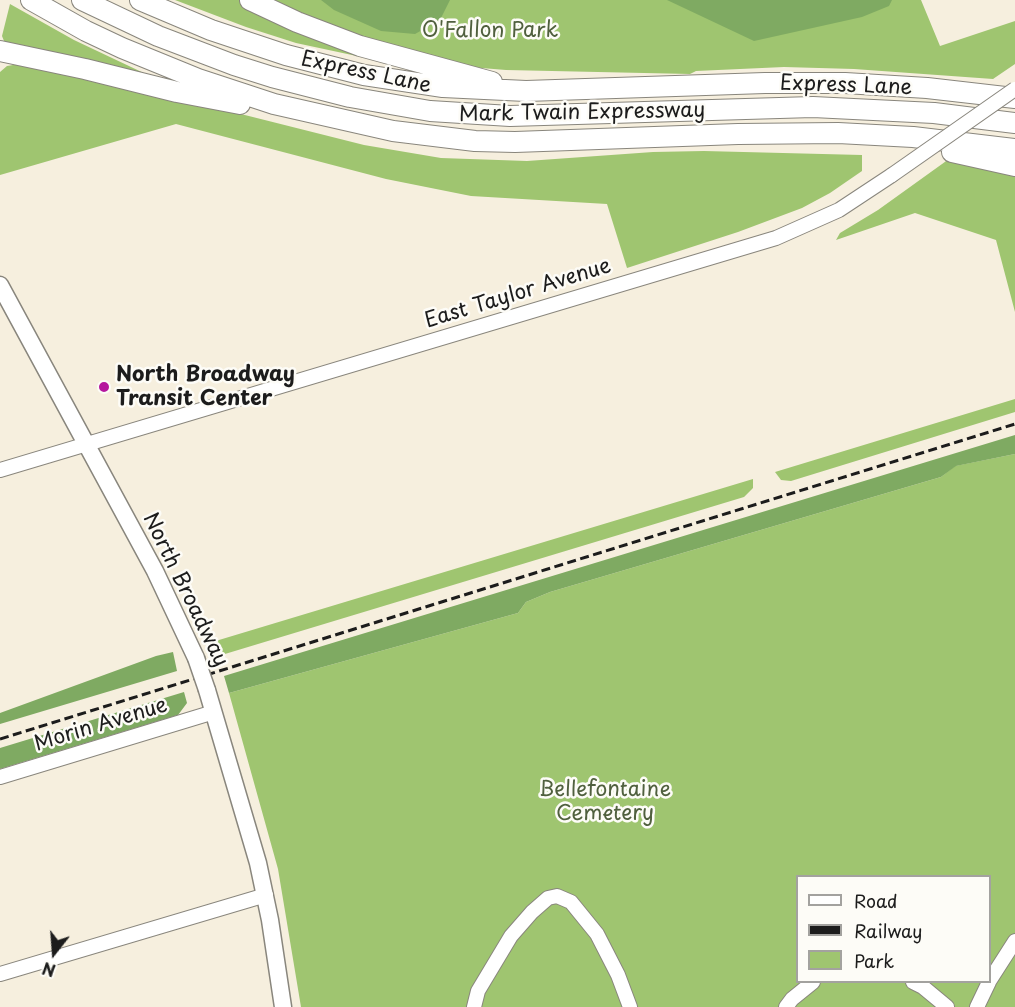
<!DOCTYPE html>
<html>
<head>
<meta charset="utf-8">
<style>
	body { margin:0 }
	#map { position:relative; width:1015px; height:1007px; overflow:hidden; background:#f6efde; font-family:"Playpen Sans",sans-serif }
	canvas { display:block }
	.legend { position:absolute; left:796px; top:875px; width:195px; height:108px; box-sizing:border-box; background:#fdfcf7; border:2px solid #a3a29f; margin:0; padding:8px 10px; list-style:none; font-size:18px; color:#1c1c1c }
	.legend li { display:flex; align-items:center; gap:12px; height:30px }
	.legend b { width:30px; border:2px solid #a3a29f }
	.north { position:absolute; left:24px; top:923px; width:60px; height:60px; -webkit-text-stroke:4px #fdfcf7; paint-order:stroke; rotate:197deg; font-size:16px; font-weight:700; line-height:24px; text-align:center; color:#1c1c1c }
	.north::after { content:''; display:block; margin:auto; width:21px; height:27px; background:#1c1c1c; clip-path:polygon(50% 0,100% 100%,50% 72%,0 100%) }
</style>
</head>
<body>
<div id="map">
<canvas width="1015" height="1007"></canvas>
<ul class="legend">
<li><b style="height:8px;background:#fff"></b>Road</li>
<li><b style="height:8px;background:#1c1c1c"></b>Railway</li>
<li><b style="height:16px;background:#9fc570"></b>Park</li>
</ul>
<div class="north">N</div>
</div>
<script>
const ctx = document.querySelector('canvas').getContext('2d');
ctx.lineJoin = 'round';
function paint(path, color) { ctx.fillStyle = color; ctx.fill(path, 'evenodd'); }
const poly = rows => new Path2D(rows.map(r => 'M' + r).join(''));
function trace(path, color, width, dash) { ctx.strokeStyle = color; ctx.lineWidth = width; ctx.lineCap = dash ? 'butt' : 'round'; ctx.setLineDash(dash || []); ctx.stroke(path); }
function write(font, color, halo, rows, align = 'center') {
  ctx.font = font + ' "Playpen Sans",sans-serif'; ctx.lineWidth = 5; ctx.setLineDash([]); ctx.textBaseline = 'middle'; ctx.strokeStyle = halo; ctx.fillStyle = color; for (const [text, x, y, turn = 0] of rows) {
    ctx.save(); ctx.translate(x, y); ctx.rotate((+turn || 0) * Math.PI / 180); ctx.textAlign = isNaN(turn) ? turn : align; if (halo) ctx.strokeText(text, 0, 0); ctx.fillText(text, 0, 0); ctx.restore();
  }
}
paint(poly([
	[175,0,240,0,261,11,408,67,296,43,246,27],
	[261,0,921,0,940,46,1015,21,1015,64,993,79,854,69,784,67,696,71,690,74,506,70,469,67,398,51],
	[10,4,74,40,167,84,11,46,4,41,2,36],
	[19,64,221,109,364,145,441,158,527,161,653,152,704,151,862,155,862,171,830,193,802,208,738,232,627,268,607,204,471,196,386,179,176,124,0,175,0,72,7,66],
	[949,159,1015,171,1015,312,996,240,915,213,836,240,840,233,878,210],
	[1015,399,1015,412,791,481,781,480,775,472],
	[1015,454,1015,1007,301,1007,278,869,229,693,518,613,526,602,550,592,941,477,955,466],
	[798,876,990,876,990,982,798,982],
	[753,479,753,488,744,497,215,657,209,643]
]), '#9fc570');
paint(poly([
	[321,0,450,0,440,20,415,34,381,31,334,10],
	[667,0,892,0,889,6,862,17,754,41],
	[1015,435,1015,454,956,466,941,477,550,592,526,602,518,613,229,693,224,676],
	[173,652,177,671,0,724,0,713,156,656],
	[184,692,187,703,178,715,0,769,0,748]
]), '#7faa62');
const minor = poly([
	[0,470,776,238,839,210,892,175],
	[0,777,214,712],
	[0,974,266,895],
	[990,980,1015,941],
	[913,982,923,987,947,1007],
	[474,1007,478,991,511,936,532,912,548,898,557,896,571,902,597,934,618,975,630,1007],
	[786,1007,792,999,813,982],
	[977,1007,989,982]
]);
const major = poly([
	[0,285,155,571,196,658],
	[207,690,258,863,270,920,283,1007]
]);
const highway = poly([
	[31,0,86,31,122,48,198,79,274,104,393,131,475,141,515,142,738,134,838,133,913,137,1015,149],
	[82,0,158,36,234,65,272,77,350,97,430,111,510,116,813,107,934,113,1015,123],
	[140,0,211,30,286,55,364,75,443,87,526,91,765,83,845,83,927,88,1015,98],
	[250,0,297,22,360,46,492,82],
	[0,51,85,69,177,92,240,104],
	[952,152,1015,166]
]);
trace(minor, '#89867d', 16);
trace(major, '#89867d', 19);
trace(highway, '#89867d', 22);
trace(minor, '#fff', 14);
trace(major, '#fff', 16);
trace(highway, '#fff', 20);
trace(poly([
	[0,739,1015,424]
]), '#1c1c1c', 3, [9, 4.5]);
const minorBridge = poly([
	[892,175,1015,89]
]);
const majorBridge = poly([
	[196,658,207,690]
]);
trace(minorBridge, '#89867d', 16, []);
trace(majorBridge, '#89867d', 19, []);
trace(minorBridge, '#fff', 14);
trace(majorBridge, '#fff', 16);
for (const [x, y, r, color] of [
	[104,387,6,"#b5179e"]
]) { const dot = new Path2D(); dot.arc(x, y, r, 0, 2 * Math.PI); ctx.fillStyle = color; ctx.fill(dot); trace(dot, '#fdfcf7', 2); }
write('21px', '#50603e', '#fdfcf7', [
	["O'Fallon Park",490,31],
	["Bellefontaine",605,790],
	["Cemetery",605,814]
]);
write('21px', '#1c1c1c', '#fdfcf7', [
	["Express Lane",366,73,12],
	["Express Lane",846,86,2],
	["Mark Twain Expressway",582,113,-1],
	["East Taylor Avenue",518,294,-17],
	["North Broadway",185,590,64],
	["Morin Avenue",101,725,-17]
]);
write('bold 21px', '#1c1c1c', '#fdfcf7', [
	["North Broadway",116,375],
	["Transit Center",116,399]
], 'left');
</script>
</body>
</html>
